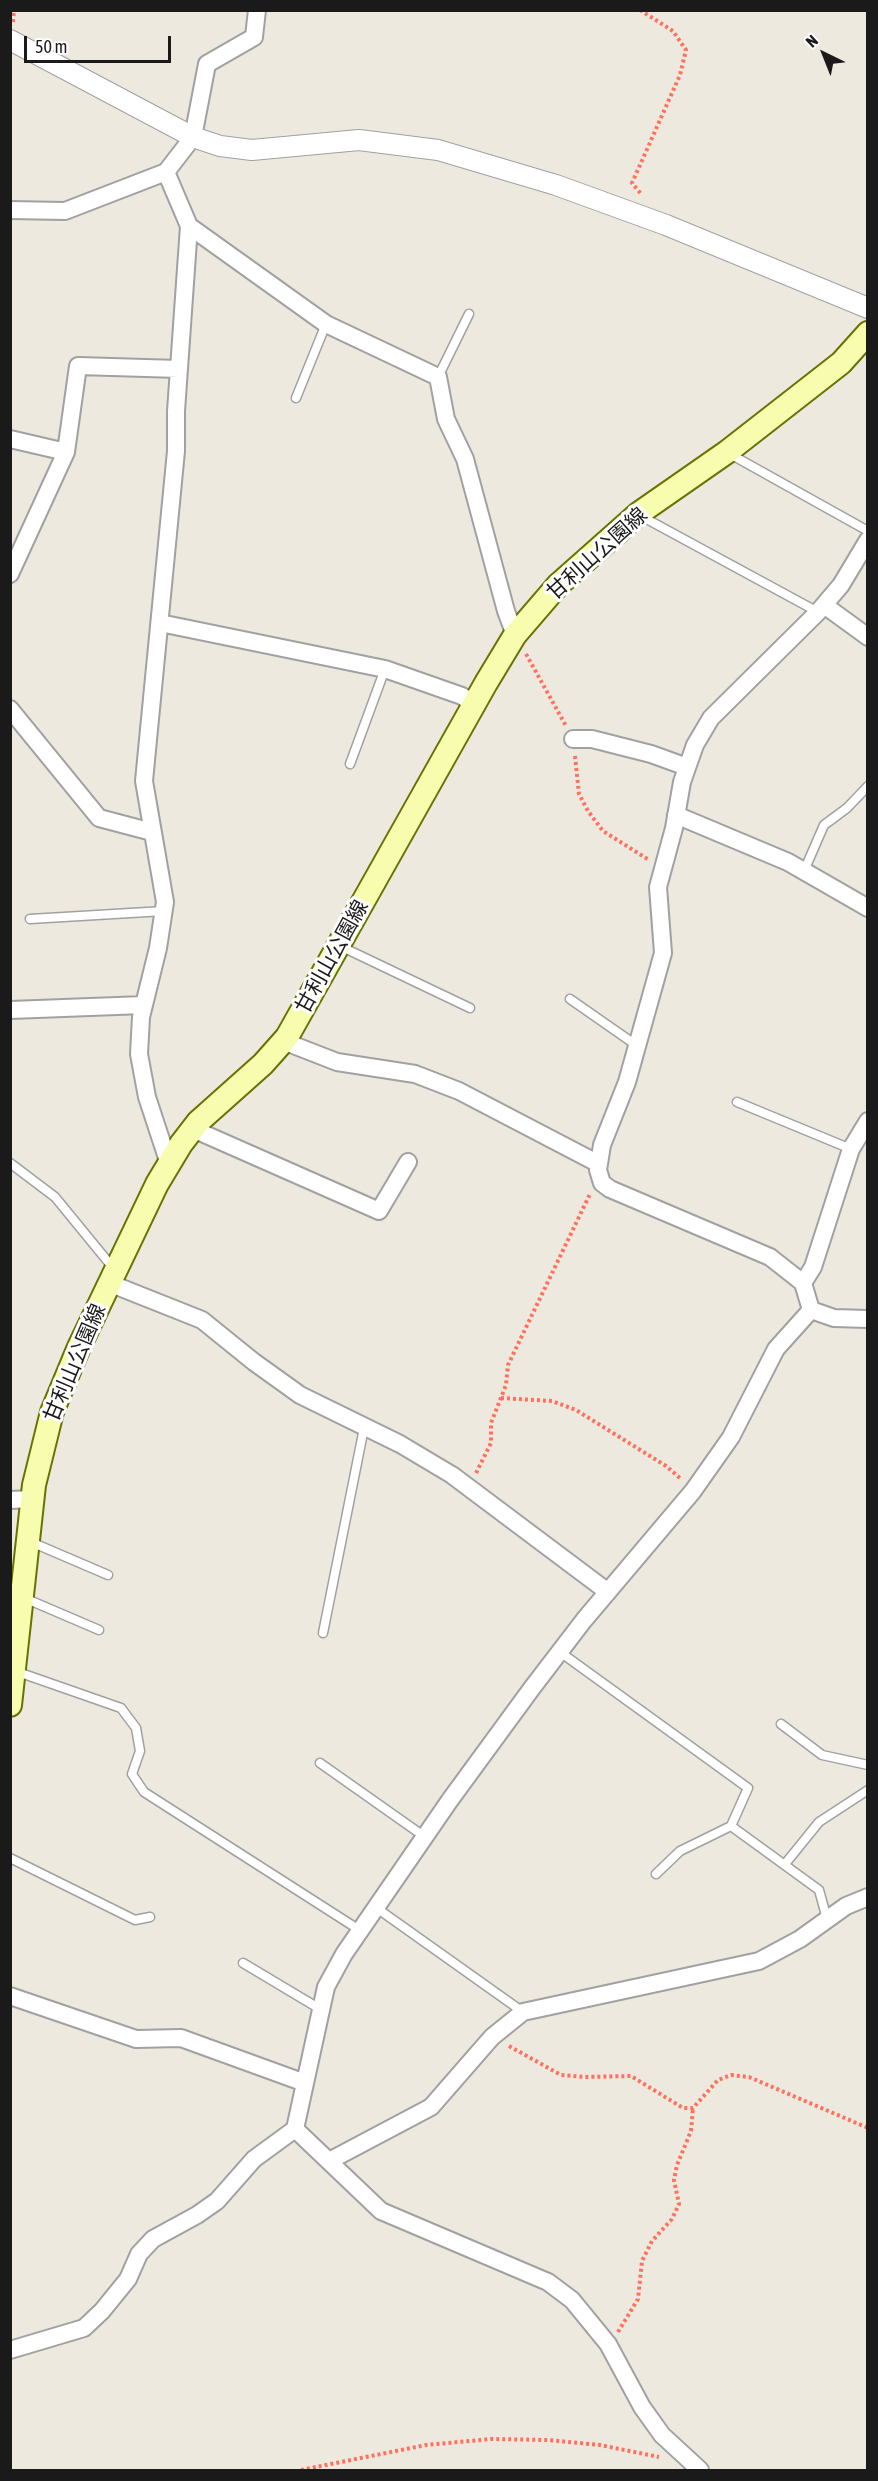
<!DOCTYPE html>
<html>
<head>
<meta charset="utf-8">
<style>
	body { margin:0 }
	#map { position:relative; width:878px; height:2481px; overflow:hidden; background:#ede9df; font-family:"Asap Condensed",sans-serif }
	canvas { display:block }
	.frame { position:absolute; inset:0; border:12px solid #1a1a1a; pointer-events:none }
	.north { position:absolute; left:794px; top:24px; width:60px; height:60px; -webkit-text-stroke:4px #fff; paint-order:stroke; rotate:317deg; font-size:16px; font-weight:700; line-height:24px; text-align:center; color:#1a1a1a }
	.north::after { content:''; display:block; margin:auto; width:21px; height:27px; background:#1a1a1a; clip-path:polygon(50% 0,100% 100%,50% 72%,0 100%) }
	.scale { position:absolute; left:24px; top:36px; width:147px; height:27px; box-sizing:border-box; border:3px solid #1a1a1a; border-top:0; padding-left:8px; font-size:18px; line-height:21px; white-space:nowrap; color:#1a1a1a; -webkit-text-stroke:4px #fff; paint-order:stroke }
</style>
</head>
<body>
<div id="map">
<canvas width="878" height="2481"></canvas>
<div class="frame"></div>
<div class="north">N</div>
<div class="scale">50 m</div>
</div>
<script>
const ctx = document.querySelector('canvas').getContext('2d');
ctx.lineJoin = 'round';
const poly = rows => new Path2D(rows.map(r => 'M' + r).join(''));
function trace(path, color, width, dash) { ctx.strokeStyle = color; ctx.lineWidth = width; ctx.lineCap = dash ? 'butt' : 'round'; ctx.setLineDash(dash || []); ctx.stroke(path); }
function write(font, color, halo, rows, align = 'center') {
  ctx.font = font + ' "Asap Condensed","Noto Sans JP",sans-serif'; ctx.lineWidth = 6; ctx.setLineDash([]); ctx.textBaseline = 'middle'; ctx.strokeStyle = halo; ctx.fillStyle = color; for (const [text, x, y, turn = 0] of rows) {
    ctx.save(); ctx.translate(x, y); ctx.rotate((+turn || 0) * Math.PI / 180); ctx.textAlign = isNaN(turn) ? turn : align; if (halo) ctx.strokeText(text, 0, 0); ctx.fillText(text, 0, 0); ctx.restore();
  }
}
const service = poly([
	[438,377,469,314],
	[296,398,326,324],
	[730,454,868,531],
	[641,516,818,612],
	[350,764,385,669],
	[804,871,824,825,847,808,868,786],
	[30,919,164,911],
	[340,946,470,1008],
	[570,999,636,1045],
	[737,1102,851,1149],
	[10,1163,55,1197,114,1269],
	[31,1542,108,1575],
	[22,1597,99,1630],
	[323,1633,364,1428],
	[560,1652,748,1788,731,1826],
	[15,1671,121,1708,136,1728,140,1751,132,1774,144,1792,361,1931],
	[781,1724,822,1755,868,1765],
	[320,1763,425,1837],
	[10,1858,135,1920,150,1917],
	[785,1864,819,1822,868,1790],
	[656,1874,680,1851,731,1826,819,1890,827,1919],
	[378,1909,523,2012],
	[243,1963,320,2009]
]);
const minor = poly([
	[10,210,65,211,166,172],
	[189,226,326,324,438,377,446,419,465,459,506,611,515,635],
	[10,439,66,452],
	[10,574,66,452,78,366,179,369],
	[824,605,868,637],
	[160,623,385,669,462,696,474,704],
	[10,709,99,818,152,832],
	[573,739,592,739,651,754,687,767],
	[676,815,788,862,868,908],
	[10,1010,144,1005],
	[283,1041,337,1062,415,1074,459,1091,599,1164],
	[193,1129,379,1211,408,1162],
	[169,1164,147,1097,139,1054,141,1017,158,948,165,902,144,781,176,451,176,411,189,226,166,172,193,137,207,64,254,37,257,10],
	[109,1283,202,1320,254,1362,300,1395,400,1444,452,1475,608,1592],
	[803,1283,813,1267,851,1149,868,1121],
	[811,1310,803,1283,770,1257,610,1189,602,1183,598,1170,602,1145,627,1082,663,953,658,887,674,828,682,782,695,745,711,718,818,612,841,585,868,540],
	[811,1310,834,1318,868,1319],
	[10,1500,33,1499],
	[10,1996,136,2039,181,2038,305,2083],
	[295,2129,381,2211,548,2282,572,2300,608,2344,642,2407,662,2435,700,2470],
	[329,2161,431,2107,492,2037,523,2012,759,1961,800,1939,846,1906,868,1897],
	[10,2350,84,2328,102,2311,128,2279,139,2254,153,2239,197,2215,217,2201,254,2159,295,2129,326,1987,344,1954,450,1800,532,1688,584,1620,693,1491,731,1437,776,1349,811,1310]
]);
const tertiary = poly([
	[10,40,193,137,220,146,252,150,359,140,438,150,556,185,666,225,868,308]
]);
const secondary = poly([
	[10,1705,34,1485,52,1412,79,1347,157,1184,181,1144,198,1122,263,1064,287,1037,486,683,515,635,558,585,638,514,727,452,841,363,868,333]
]);
trace(service, '#a1a1a1', 11);
trace(minor, '#a1a1a1', 20);
trace(tertiary, '#a1a1a1', 22);
trace(secondary, '#657300', 26);
trace(poly([
	[640,10,673,31,686,50,680,75,632,183,642,195],
	[13,22,14,10],
	[526,654,566,726],
	[575,756,579,794,588,811,603,831,649,860],
	[501,1398,552,1401,576,1410,666,1466,681,1479],
	[476,1473,491,1443,491,1423,506,1385,508,1365,590,1194],
	[509,2046,561,2075,584,2077,631,2076,683,2108,693,2108,718,2080,731,2075,749,2077,868,2128],
	[618,2332,638,2299,642,2261,652,2241,672,2219,679,2204,674,2180,677,2165,691,2131,693,2108],
	[301,2470,426,2445,491,2439,548,2440,600,2445,659,2457]
]), '#ff715e', 4, [3, 3]);
trace(service, '#fff', 8);
trace(minor, '#fff', 16);
trace(tertiary, '#fff', 20);
trace(secondary, '#f7fcae', 22);
write('21px', '#1a1a1a', '#fff', [
	["甘利山公園線",597,554,-42],
	["甘利山公園線",332,957,-61],
	["甘利山公園線",75,1363,-67]
]);
</script>
</body>
</html>
